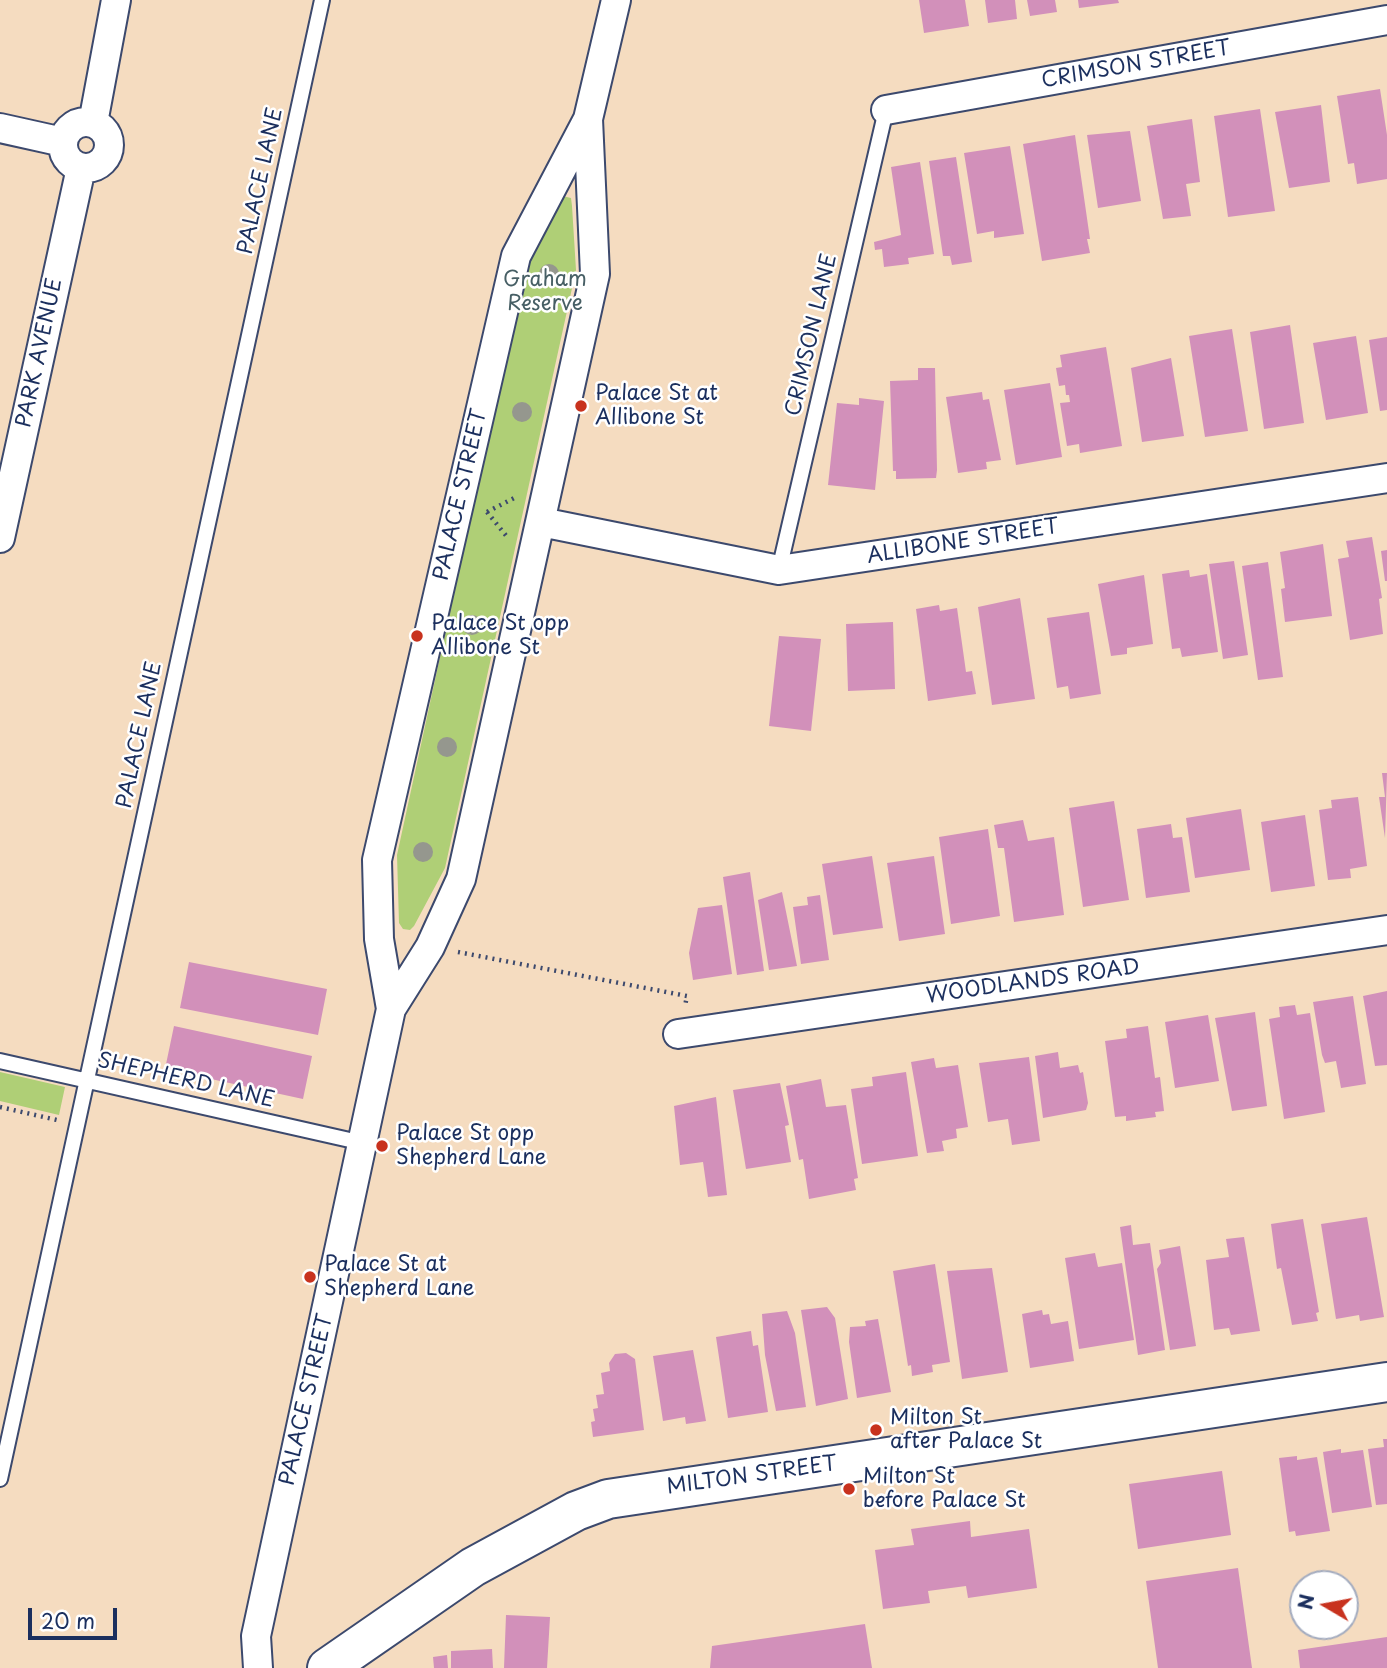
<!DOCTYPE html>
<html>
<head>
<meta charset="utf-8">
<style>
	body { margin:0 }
	#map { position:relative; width:1387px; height:1668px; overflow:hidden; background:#f5dcc0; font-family:"Playpen Sans",sans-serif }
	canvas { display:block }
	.north { position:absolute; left:1289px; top:1570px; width:70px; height:70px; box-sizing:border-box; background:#fff; border:2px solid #a4acbf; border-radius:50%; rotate:280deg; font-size:19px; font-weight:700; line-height:28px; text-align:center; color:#1b2f5e }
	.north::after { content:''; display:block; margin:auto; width:24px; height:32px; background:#c8321e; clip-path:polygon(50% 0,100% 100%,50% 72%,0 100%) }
	.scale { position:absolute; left:28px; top:1608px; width:89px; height:32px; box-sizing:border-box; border:4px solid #1b2f5e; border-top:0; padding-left:9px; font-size:21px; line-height:24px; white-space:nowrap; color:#1b2f5e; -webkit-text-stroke:5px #fff; paint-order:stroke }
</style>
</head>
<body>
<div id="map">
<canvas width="1387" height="1668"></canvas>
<div class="north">N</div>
<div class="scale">20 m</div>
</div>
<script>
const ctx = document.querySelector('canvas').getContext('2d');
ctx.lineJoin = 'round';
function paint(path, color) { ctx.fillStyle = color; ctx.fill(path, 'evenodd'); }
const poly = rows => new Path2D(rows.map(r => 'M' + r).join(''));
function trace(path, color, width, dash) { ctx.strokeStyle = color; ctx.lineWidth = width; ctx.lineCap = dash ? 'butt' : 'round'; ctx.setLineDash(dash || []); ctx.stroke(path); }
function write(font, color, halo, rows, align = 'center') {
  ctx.font = font + ' "Playpen Sans",sans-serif'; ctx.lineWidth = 5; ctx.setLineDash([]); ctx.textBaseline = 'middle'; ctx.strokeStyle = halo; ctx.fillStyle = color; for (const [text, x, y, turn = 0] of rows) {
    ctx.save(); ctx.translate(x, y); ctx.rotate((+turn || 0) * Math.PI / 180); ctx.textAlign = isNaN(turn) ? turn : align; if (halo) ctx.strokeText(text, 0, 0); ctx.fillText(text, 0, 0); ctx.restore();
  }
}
paint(poly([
	[562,196,571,198,572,206,576,270,445,868,414,926,410,930,403,929,399,923,397,855,525,266],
	[0,1072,65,1087,59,1115,0,1101]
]), '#afcf76');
paint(poly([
	[919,0,965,0,969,26,924,33],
	[985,0,1015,0,1017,19,988,23],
	[1027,0,1055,0,1057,12,1030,16],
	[1078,0,1118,0,1119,3,1079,8],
	[1380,89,1387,135,1387,179,1357,184,1354,163,1348,164,1337,96],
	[1321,105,1330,182,1289,188,1275,112],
	[1260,109,1275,211,1228,217,1214,116],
	[1192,119,1200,182,1186,184,1191,216,1163,219,1147,126],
	[1130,131,1141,201,1098,208,1087,135],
	[1075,135,1090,239,1087,239,1090,253,1042,261,1023,144],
	[1010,146,1024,234,994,238,994,231,977,234,964,153],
	[956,157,972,262,952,265,950,256,943,256,929,161],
	[920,162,934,254,908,258,909,264,884,267,882,249,875,250,874,242,901,235,891,167],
	[1290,325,1304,423,1264,429,1250,332],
	[1232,329,1248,431,1205,437,1189,336],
	[1356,336,1368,413,1326,420,1313,343],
	[1387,337,1387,410,1380,411,1369,340],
	[1106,347,1122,446,1080,453,1079,444,1067,446,1060,403,1070,402,1069,395,1066,395,1065,385,1059,386,1056,368,1062,367,1060,355],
	[1171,358,1184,436,1142,442,1131,368],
	[918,368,935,368,937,470,936,478,896,479,896,471,893,471,890,381,918,380],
	[1050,383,1062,457,1016,465,1004,390],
	[982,392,983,400,989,399,1001,460,986,462,987,469,958,473,946,397],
	[859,398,884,401,875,490,828,485,837,403,859,405],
	[1372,537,1382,598,1379,599,1383,634,1350,640,1338,559,1349,557,1346,541],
	[1323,544,1332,616,1285,622,1281,589,1285,588,1280,552],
	[1387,550,1387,581,1385,581,1381,551],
	[1234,561,1248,655,1223,659,1209,564],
	[1268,562,1283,677,1258,680,1242,566],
	[1189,570,1190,577,1207,574,1218,652,1182,657,1180,648,1172,649,1162,574],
	[1144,575,1153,644,1127,648,1127,654,1111,656,1098,584],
	[1020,598,1035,699,992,705,978,607],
	[939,605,940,611,957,608,966,672,972,671,976,694,928,701,916,609],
	[1089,612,1101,694,1070,699,1068,686,1057,688,1047,618],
	[893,622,895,689,848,691,846,624],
	[779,636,821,639,811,731,769,726],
	[1382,773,1387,773,1385,838,1379,797,1385,797],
	[1358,797,1367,866,1350,869,1351,878,1328,880,1319,810,1332,808,1331,800],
	[1114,801,1129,900,1083,907,1069,808],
	[1241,809,1250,870,1195,878,1186,818],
	[1305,815,1315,886,1271,892,1261,822],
	[1023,820,1028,841,1054,837,1064,915,1014,922,1004,848,998,848,994,825],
	[1171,824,1173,838,1182,837,1190,892,1146,898,1137,829],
	[988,829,1000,916,951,924,939,837],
	[872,856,883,928,833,935,822,864],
	[934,856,945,934,899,941,887,863],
	[750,872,764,971,737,975,723,877],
	[782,892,797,966,769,970,758,900],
	[820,895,829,960,801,964,793,907,808,905,807,897],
	[722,905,732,974,693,980,689,953,698,908],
	[189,962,327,989,318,1035,180,1008],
	[1387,991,1387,1065,1375,1066,1363,996],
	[1353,996,1366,1084,1341,1088,1336,1061,1325,1063,1322,1055,1313,1002],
	[1295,1005,1297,1015,1310,1013,1325,1112,1284,1119,1269,1019,1280,1017,1279,1007],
	[1255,1012,1267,1106,1232,1111,1215,1018],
	[1208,1015,1219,1081,1175,1088,1165,1022],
	[174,1026,312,1056,303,1099,165,1069],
	[1148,1026,1155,1078,1160,1077,1164,1111,1155,1112,1156,1117,1126,1121,1126,1116,1115,1117,1105,1041,1127,1038,1126,1029],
	[1058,1052,1060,1068,1078,1065,1080,1073,1083,1072,1088,1103,1086,1110,1043,1118,1035,1056],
	[1029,1057,1040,1141,1012,1145,1008,1119,988,1122,979,1063],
	[934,1058,936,1068,958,1065,968,1127,956,1129,957,1138,942,1141,944,1151,927,1153,911,1062],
	[906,1072,918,1156,862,1164,851,1089,873,1086,872,1077],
	[821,1079,826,1107,846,1105,858,1178,854,1179,856,1190,809,1199,803,1159,799,1160,786,1086],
	[780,1083,789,1125,785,1126,791,1162,746,1169,733,1090],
	[716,1097,727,1195,708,1197,703,1162,680,1165,674,1106],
	[1367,1217,1384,1317,1360,1321,1359,1315,1336,1319,1321,1224],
	[1303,1219,1319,1312,1316,1313,1318,1321,1292,1325,1281,1268,1277,1269,1271,1224],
	[1131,1225,1133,1245,1150,1243,1165,1350,1138,1355,1120,1227],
	[1244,1237,1260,1331,1231,1335,1229,1328,1214,1330,1206,1260,1229,1257,1226,1239],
	[1180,1246,1196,1346,1170,1350,1157,1269,1161,1263,1159,1250],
	[1095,1253,1098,1267,1122,1263,1134,1340,1079,1349,1065,1258],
	[935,1264,950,1362,932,1365,933,1372,912,1376,911,1365,908,1366,893,1271],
	[992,1268,1008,1372,962,1379,947,1271],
	[827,1307,835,1318,848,1399,816,1406,801,1310],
	[1042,1310,1043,1315,1049,1314,1051,1324,1068,1321,1074,1361,1030,1368,1022,1314],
	[787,1311,795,1333,806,1407,776,1411,765,1355,762,1314],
	[878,1319,891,1392,857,1398,849,1342,850,1327,866,1326,865,1321],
	[751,1331,753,1346,758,1345,768,1412,728,1418,716,1337],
	[693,1350,706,1421,686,1424,685,1417,663,1421,653,1356],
	[626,1353,635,1359,644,1430,593,1437,591,1422,595,1421,593,1409,598,1408,596,1395,604,1394,601,1373,610,1371,609,1363,615,1354],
	[1383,1439,1387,1439,1387,1504,1376,1505,1368,1449,1384,1447],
	[1341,1449,1341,1453,1363,1450,1372,1507,1332,1513,1323,1452],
	[1297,1456,1297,1460,1317,1457,1330,1531,1296,1536,1295,1531,1289,1532,1279,1458],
	[1222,1471,1231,1535,1138,1549,1129,1484],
	[970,1521,971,1537,1029,1529,1037,1588,968,1598,966,1586,928,1591,930,1603,883,1609,875,1550,914,1545,911,1529],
	[1238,1568,1252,1668,1158,1668,1146,1581],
	[506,1615,550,1617,547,1668,504,1668],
	[865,1624,872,1668,710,1668,712,1646],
	[1387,1637,1387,1668,1300,1668,1298,1650],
	[492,1649,493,1668,451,1668,451,1651],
	[447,1655,448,1668,434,1668,433,1657]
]), '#d290ba');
const lane = poly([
	[779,570,886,110],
	[0,1061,363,1143],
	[0,1479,322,0]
]);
const street = poly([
	[886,110,1387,20],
	'63 145a23 23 0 1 1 46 0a23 23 0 1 1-46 0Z',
	[93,123,116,0],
	[0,128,63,142],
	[541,522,779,570,1387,478],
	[0,538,81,168],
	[391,1009,379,939,377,860,516,256,588,119,616,0],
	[678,1034,1387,930],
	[258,1668,256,1636,391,1009,430,947,461,879,595,274,588,119]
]);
const secondary = poly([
	[327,1668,473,1567,576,1511,608,1499,1387,1382]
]);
trace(lane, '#3c496d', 18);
trace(street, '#3c496d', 32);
trace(secondary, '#3c496d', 42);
trace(poly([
	[487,512,508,538],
	[487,512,518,496],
	[458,952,687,996,685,1006],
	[0,1107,57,1120]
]), '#3c496d', 4.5, [2, 5]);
trace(lane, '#fff', 14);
trace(street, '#fff', 28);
trace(secondary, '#fff', 38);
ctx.fillStyle = '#95978e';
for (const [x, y] of [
	[549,274],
	[522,412],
	[472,625],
	[447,747],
	[423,852]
]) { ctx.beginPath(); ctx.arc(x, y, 10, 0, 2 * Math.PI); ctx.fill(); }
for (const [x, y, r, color] of [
	[581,406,7,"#c8321e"],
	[417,636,7,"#c8321e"],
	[382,1146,7,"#c8321e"],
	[310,1277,7,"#c8321e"],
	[876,1430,7,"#c8321e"],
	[849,1489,7,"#c8321e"]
]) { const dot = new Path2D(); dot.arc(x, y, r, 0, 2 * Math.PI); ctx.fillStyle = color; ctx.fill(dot); trace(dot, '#fff', 2.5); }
write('21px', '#1b2f5e', '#fff', [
	["CRIMSON STREET",1136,65,-10],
	["PALACE LANE",261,181,-78],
	["CRIMSON LANE",812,335,-77],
	["PARK AVENUE",40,353,-78],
	["PALACE STREET",461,495,-77],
	["ALLIBONE STREET",963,542,-9],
	["PALACE LANE",140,735,-78],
	["WOODLANDS ROAD",1033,982,-8],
	["SHEPHERD LANE",186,1081,13],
	["PALACE STREET",307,1400,-77],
	["MILTON STREET",752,1476,-8]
]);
write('21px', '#475f65', '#fff', [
	["Graham",545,280],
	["Reserve",545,304]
]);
write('21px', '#1b2f5e', '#fff', [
	["Palace St at",595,394],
	["Allibone St",595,418],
	["Palace St opp",431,624],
	["Allibone St",431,648],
	["Palace St opp",396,1134],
	["Shepherd Lane",396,1158],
	["Palace St at",324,1265],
	["Shepherd Lane",324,1289],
	["Milton St",890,1418],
	["after Palace St",890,1442],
	["Milton St",863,1477],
	["before Palace St",863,1501]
], 'left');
</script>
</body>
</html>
